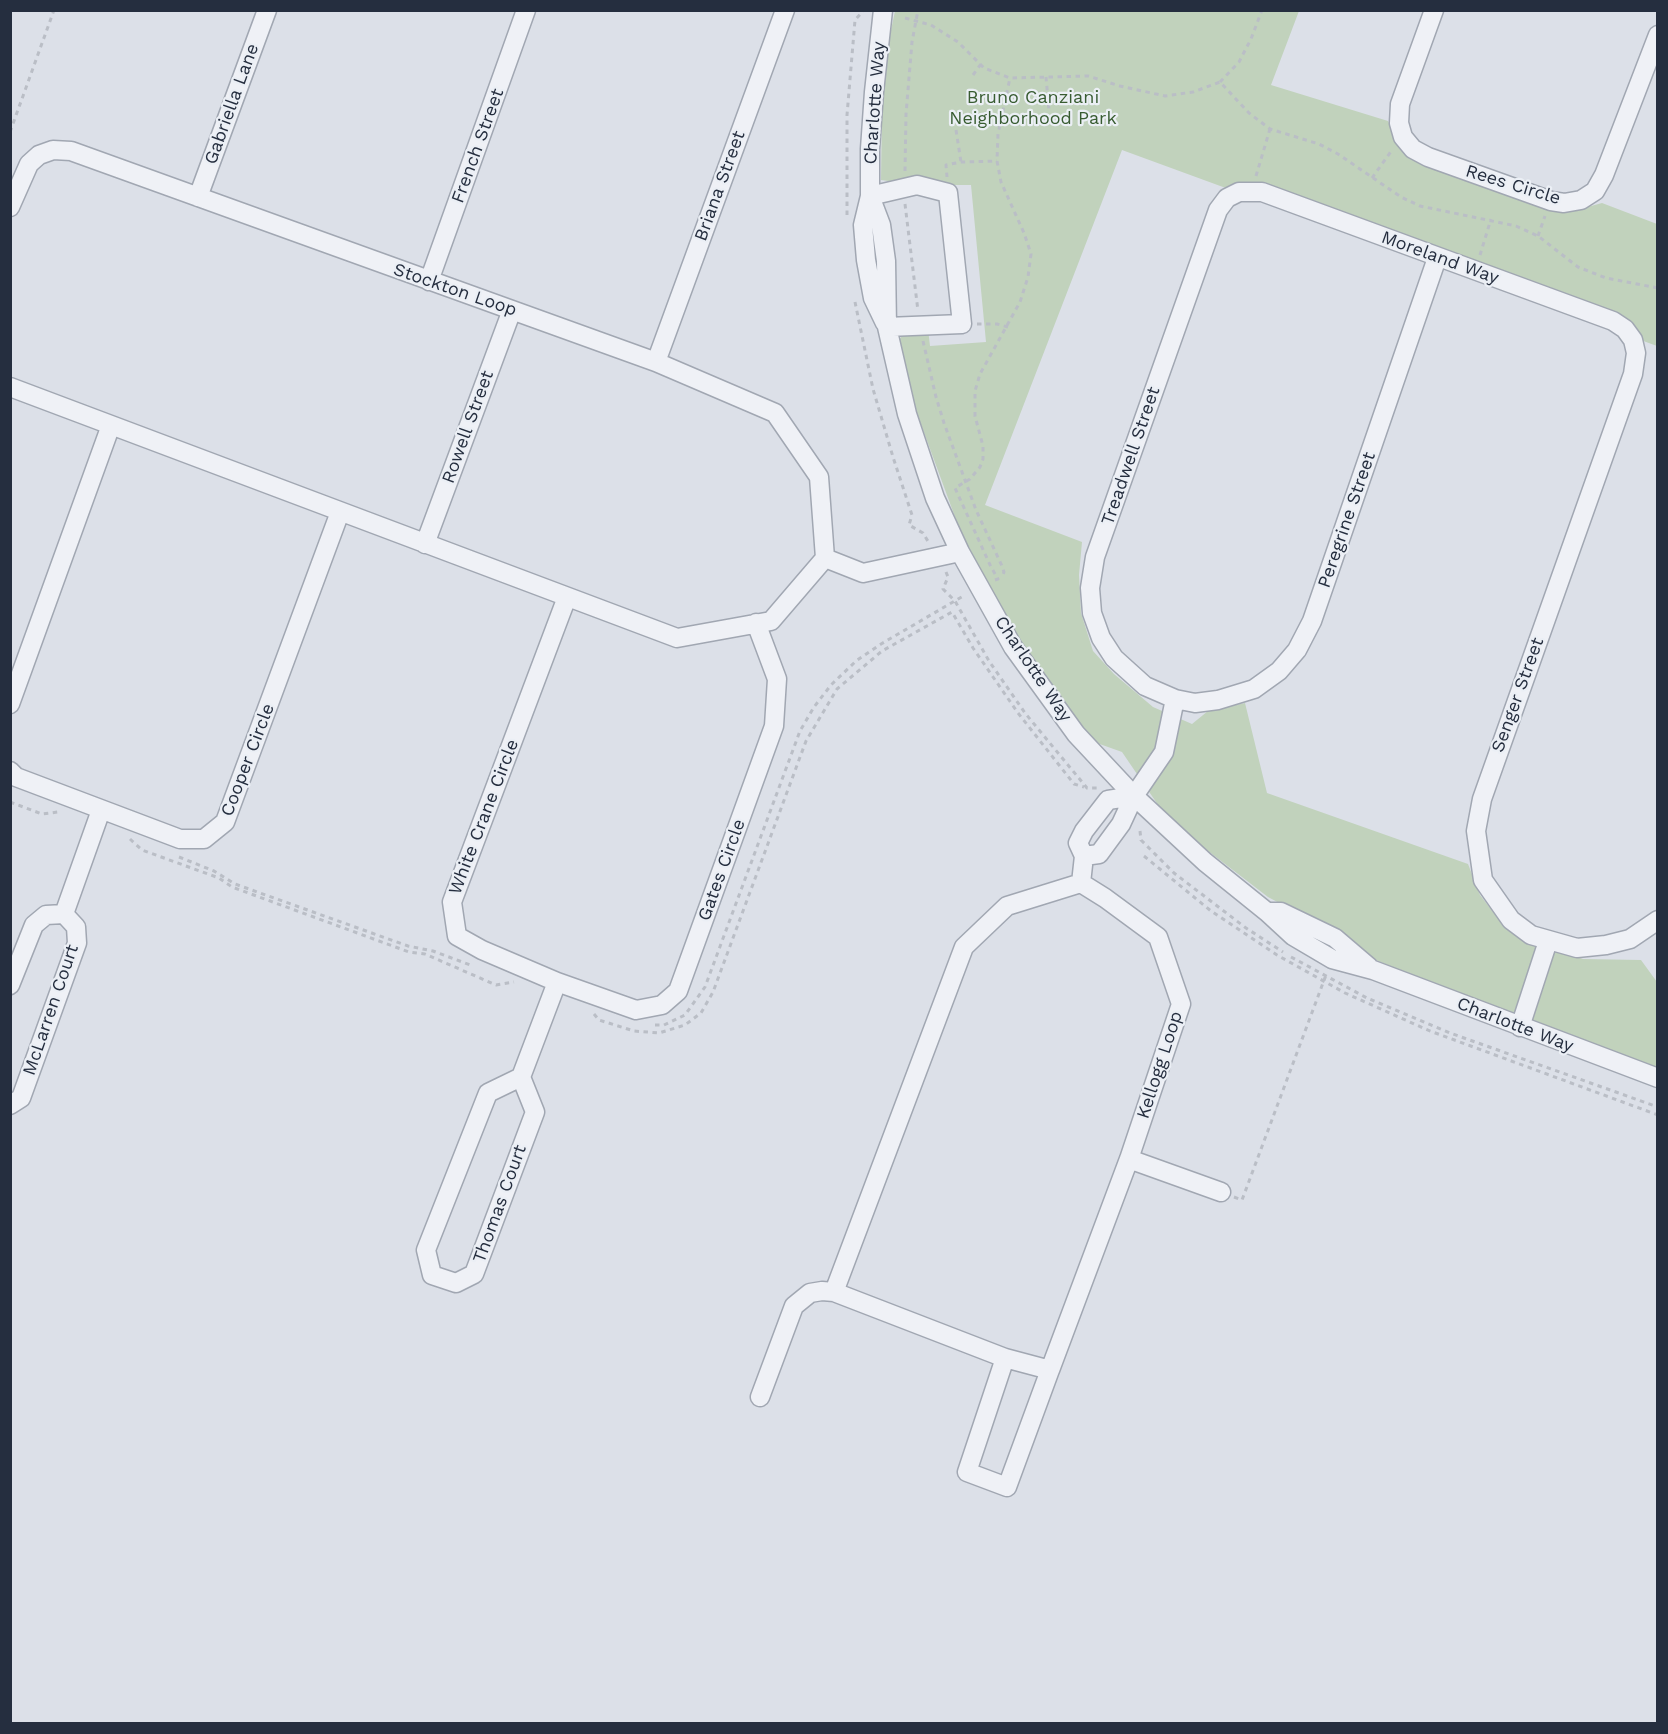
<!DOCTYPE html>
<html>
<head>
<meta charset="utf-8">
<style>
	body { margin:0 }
	#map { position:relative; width:1668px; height:1734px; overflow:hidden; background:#dce0e8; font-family:"Work Sans",sans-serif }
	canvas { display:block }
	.frame { position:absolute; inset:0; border:12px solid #252e3f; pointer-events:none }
</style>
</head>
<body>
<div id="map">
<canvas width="1668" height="1734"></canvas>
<div class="frame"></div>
</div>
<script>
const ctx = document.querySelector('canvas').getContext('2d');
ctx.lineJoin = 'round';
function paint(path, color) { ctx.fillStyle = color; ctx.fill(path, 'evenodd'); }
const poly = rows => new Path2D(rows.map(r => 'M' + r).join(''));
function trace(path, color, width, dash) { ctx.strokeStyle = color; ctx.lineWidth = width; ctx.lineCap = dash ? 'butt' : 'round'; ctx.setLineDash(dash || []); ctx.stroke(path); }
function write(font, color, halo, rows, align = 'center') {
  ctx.font = font + ' "Work Sans",sans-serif'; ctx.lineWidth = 4.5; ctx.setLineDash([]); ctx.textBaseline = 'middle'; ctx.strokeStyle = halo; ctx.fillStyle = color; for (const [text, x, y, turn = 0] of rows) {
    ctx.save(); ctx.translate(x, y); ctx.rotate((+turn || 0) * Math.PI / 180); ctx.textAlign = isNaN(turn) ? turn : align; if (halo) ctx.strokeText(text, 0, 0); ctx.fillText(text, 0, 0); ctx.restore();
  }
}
paint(poly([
	[895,11,1299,11,1271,85,1388,121,1398,143,1426,164,1566,213,1602,203,1657,224,1657,346,1122,150,985,505,1082,542,1079,575,1081,613,1093,651,1114,674,1153,707,1192,724,1208,711,1245,703,1267,793,1468,864,1480,895,1497,917,1517,936,1583,959,1641,960,1657,982,1657,1069,1477,1003,1376,960,1311,920,1268,897,1169,821,1122,752,1094,742,1011,629,962,536,915,408,899,340,905,332,928,329,930,346,986,342,971,185,917,185,881,180,882,110,890,35]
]), '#c1d2bc');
const minor = poly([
	[883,10,874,92,870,149,870,196,863,225,866,260,873,298,885,323],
	[1434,10,1400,104,1399,123,1403,137,1413,149,1428,157,1551,201,1564,203,1581,200,1595,191,1604,175,1658,35],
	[870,196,881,225,886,261,887,327,907,414,935,498,960,552,1013,647,1076,734,1134,796,1205,862,1267,912,1293,936,1332,959,1373,970,1658,1078],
	[870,196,917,185,948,193,962,324,887,327],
	[198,197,267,10],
	[10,207,29,164,39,155,53,150,71,151,656,362,775,413,819,477,825,558,771,621,677,638,10,387],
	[1437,258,1312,621,1297,650,1279,671,1254,689,1218,700,1195,703,1175,699,1145,686,1114,658,1101,638,1092,613,1090,588,1095,557,1218,210,1227,198,1239,192,1262,192,1613,321,1625,329,1633,340,1636,353,1633,374,1482,799,1476,831,1483,880,1511,920,1531,935,1577,948,1606,945,1630,939,1658,920],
	[429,281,526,10],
	[656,362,785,10],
	[425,544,512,310],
	[825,558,863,573,960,552],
	[567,597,452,902,457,936,482,950,557,982,636,1010,662,1005,678,991,774,726,777,679,756,623],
	[10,704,111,425],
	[10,771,16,777,180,839,204,839,225,822,340,512],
	[1084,856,1099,854,1121,824,1134,796,1164,752,1175,699],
	[1081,883,1084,856,1078,843,1084,831,1108,800,1134,796],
	[1269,912,1281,912,1335,938,1369,967],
	[64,914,101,810],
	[10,985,34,925,46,915,64,914,76,927,77,943,21,1098,10,1105],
	[1520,1027,1548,941],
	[521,1077,535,1112,474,1274,456,1283,432,1275,426,1250,488,1093,521,1077,557,982],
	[1129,1159,1221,1192],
	[1005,1358,967,1472,1007,1487,1050,1370],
	[760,1397,794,1306,810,1293,822,1291,834,1292,1005,1358,1050,1370,1129,1159,1181,1004,1158,937,1105,898,1081,883,1007,906,964,947,834,1292]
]);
trace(minor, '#a1a7b2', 21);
trace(poly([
	[905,18,931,25,958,42,984,68,1010,78,1088,76,1120,86,1165,96,1193,92,1220,82,1249,113,1270,129,1319,144,1338,154,1401,197,1420,206,1516,226,1538,236,1578,267,1606,278,1658,288],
	[973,75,981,64],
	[1046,77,1049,111],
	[1220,82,1239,62,1251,39,1262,10],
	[956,130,961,162,960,162],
	[10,132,54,10],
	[905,171,906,114,912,42,918,10],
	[1256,176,1270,129],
	[947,177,946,165,961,162,997,161],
	[1372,178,1392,150],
	[905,204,918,311],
	[847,215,847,115,855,20,864,10],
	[1538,236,1545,216],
	[1480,255,1491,219],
	[855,302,873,389,893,457,912,515,909,525,923,533,929,543],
	[977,324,997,324,1008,327],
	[923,341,936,397,944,423,976,510,1002,566,1004,572,1002,577],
	[946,572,948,577,943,589,955,601,989,661,1025,713,1087,788,1097,788],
	[995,580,998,579,991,567,955,488,970,479,980,467,983,459,983,446,975,416,975,391,980,374,1020,302,1028,277,1031,254,1024,233,1001,182,997,161,998,134,1010,78],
	[10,802,42,814,58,812],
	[1140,831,1141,840,1174,873,1246,928,1283,952],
	[130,839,142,850,219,878,232,887,409,952,425,954,496,985,514,982],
	[1144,856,1211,911,1277,955,1345,993,1430,1031,1658,1115],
	[179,857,214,871,235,884,408,946,433,951,473,966],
	[1291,957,1367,998,1450,1033,1658,1107],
	[594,1014,599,1020,634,1031,659,1033,685,1025,701,1013,713,992,806,741,837,689,882,651,952,612,973,648,1018,713,1074,784,1084,787],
	[655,1025,664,1025,685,1015,705,987,800,731,814,707,831,685,856,661,881,644,965,595],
	[1234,1197,1242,1200,1326,975]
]), '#babec6', 3, [4.5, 4.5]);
trace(minor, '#eff1f6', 18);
write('18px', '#385c31', '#ebeff5', [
	["Bruno Canziani",1033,98],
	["Neighborhood Park",1033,119]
]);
write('18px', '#252e3f', '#ebeff5', [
	["Charlotte Way",875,103,-86],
	["Gabriella Lane",232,104,-70],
	["French Street",478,146,-70],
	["Rees Circle",1513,185,17],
	["Briana Street",720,186,-70],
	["Moreland Way",1440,258,20],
	["Stockton Loop",455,290,19],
	["Rowell Street",468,427,-70],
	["Treadwell Street",1131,456,-71],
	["Peregrine Street",1347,520,-71],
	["Charlotte Way",1033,669,56],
	["Senger Street",1518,695,-70],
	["Cooper Circle",248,760,-69],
	["White Crane Circle",484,817,-69],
	["Gates Circle",722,870,-70],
	["McLarren Court",51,1010,-71],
	["Charlotte Way",1515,1025,21],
	["Kellogg Loop",1160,1065,-72],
	["Thomas Court",500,1204,-70]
]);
</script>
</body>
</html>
